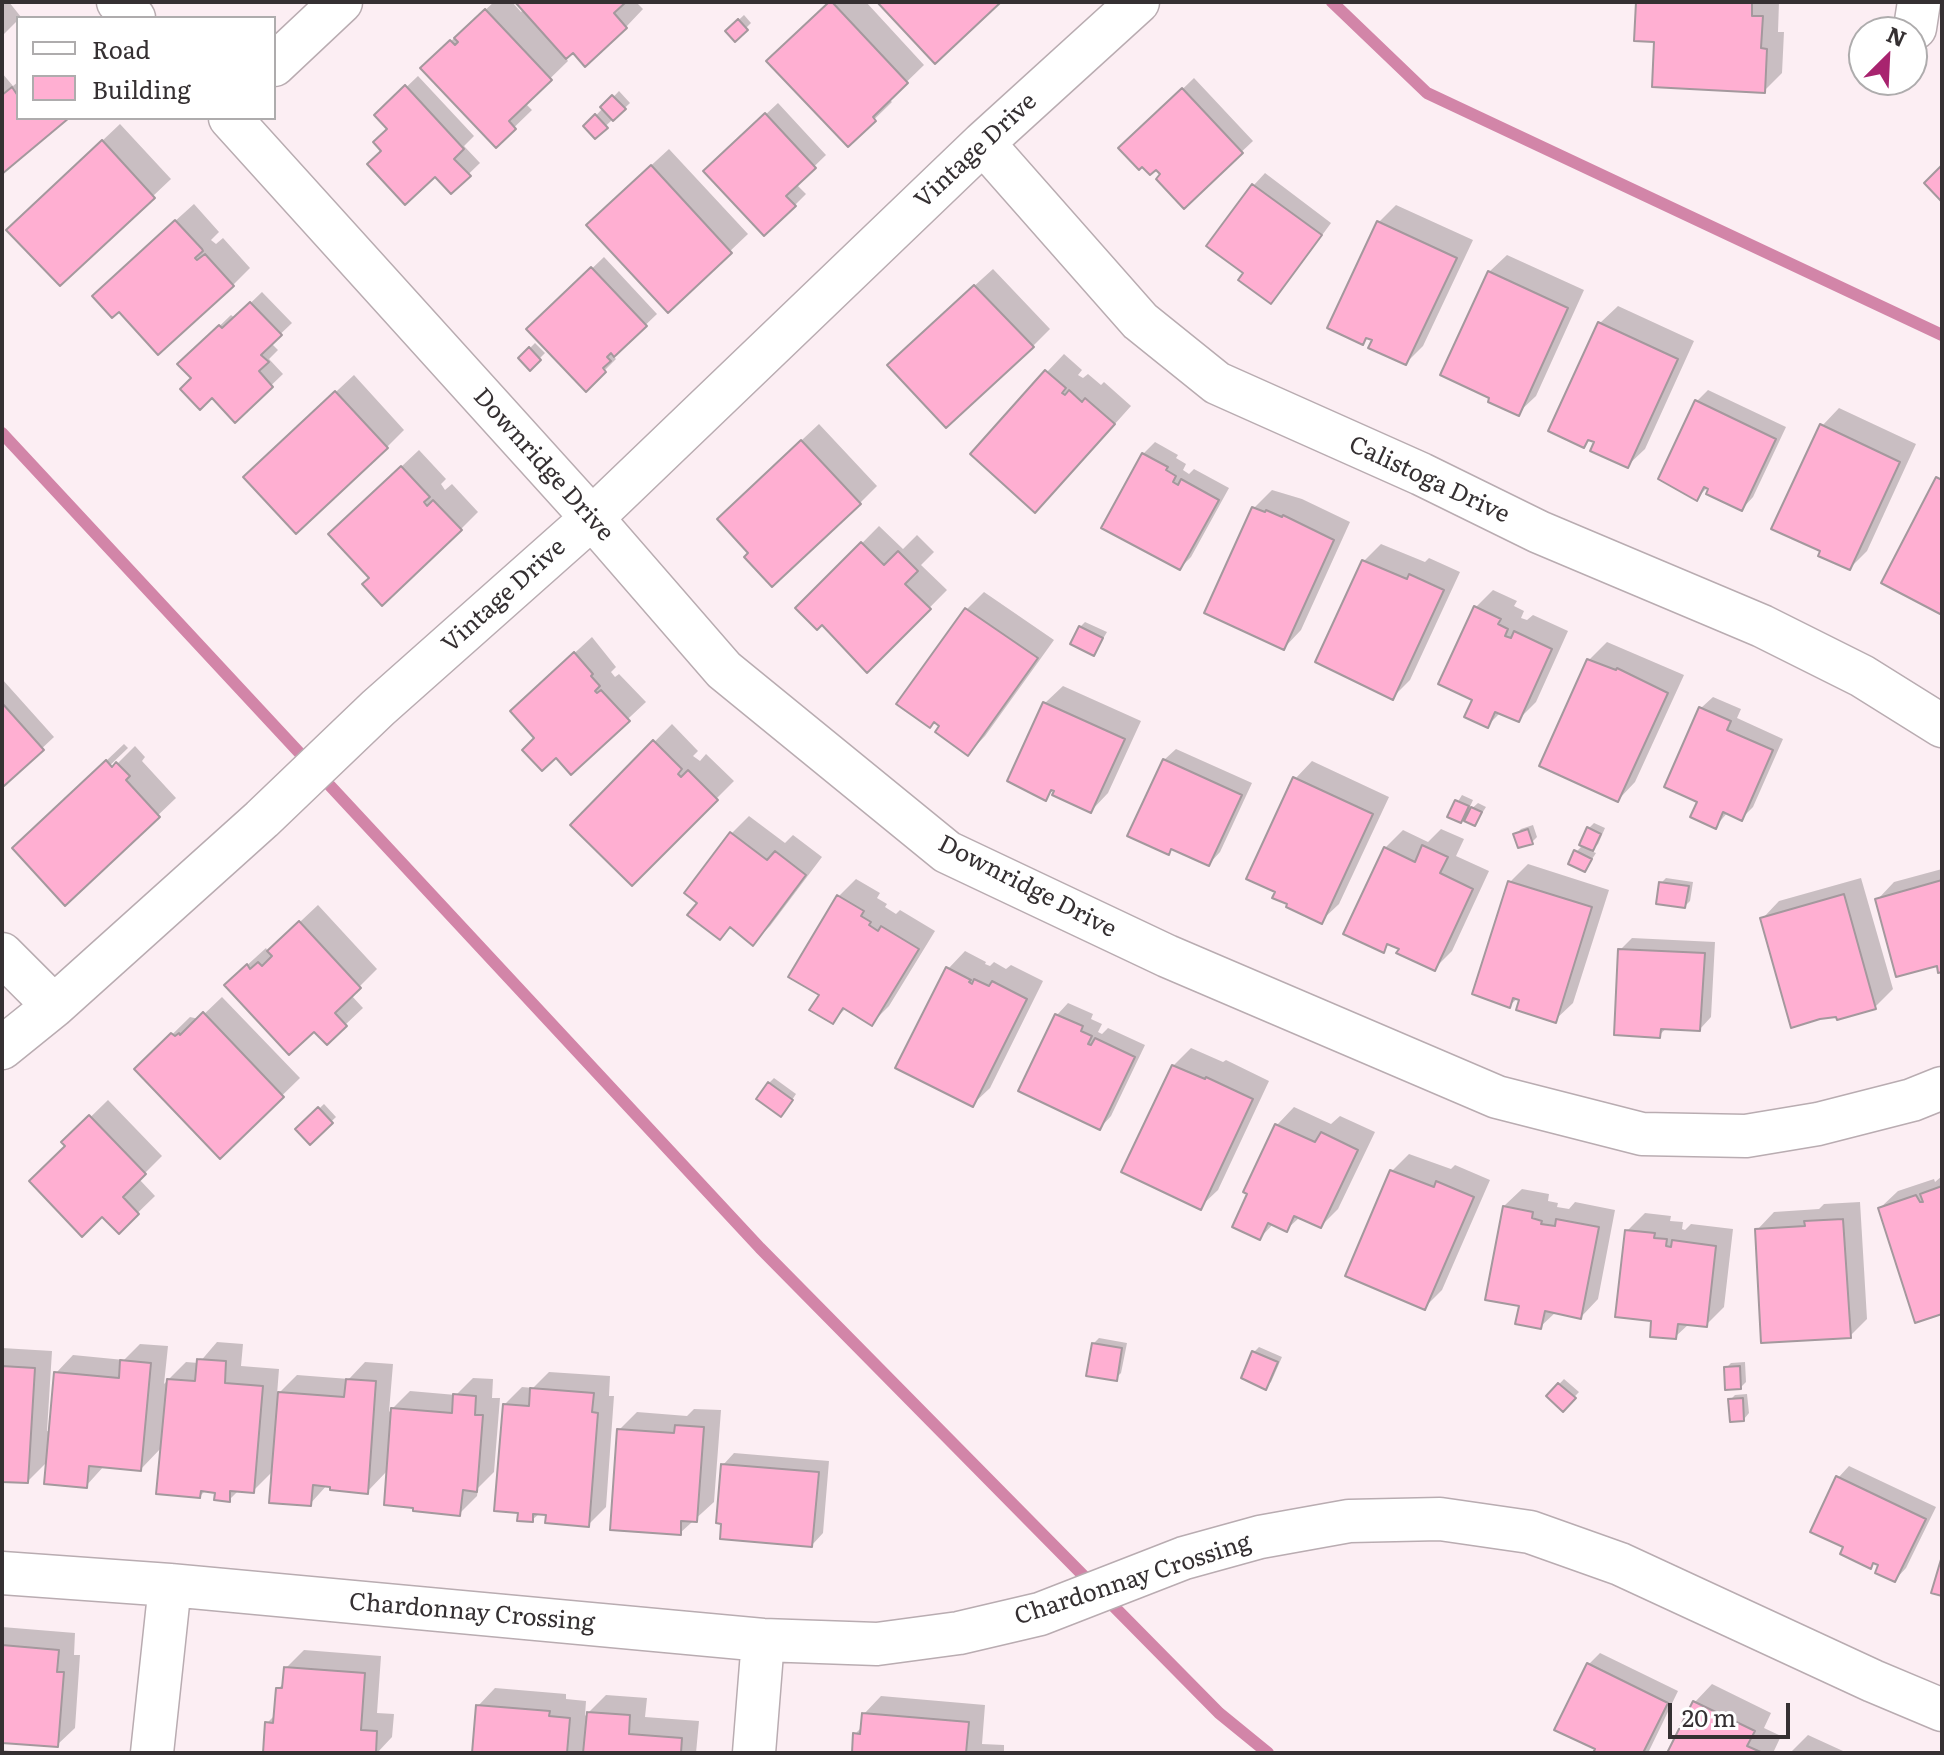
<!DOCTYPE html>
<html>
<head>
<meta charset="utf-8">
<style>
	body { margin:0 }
	#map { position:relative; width:1944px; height:1755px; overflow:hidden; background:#fceef3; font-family:Literata,serif }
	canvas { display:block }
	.frame { position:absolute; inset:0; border:4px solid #353032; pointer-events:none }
	.legend { position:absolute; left:16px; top:16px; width:260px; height:104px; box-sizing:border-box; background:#fff; border:2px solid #aeacad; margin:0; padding:10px 14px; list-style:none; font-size:24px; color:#353032 }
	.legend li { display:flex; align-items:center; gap:16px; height:40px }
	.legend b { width:40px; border:2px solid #aeacad }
	.north { position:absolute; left:1848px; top:16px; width:80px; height:80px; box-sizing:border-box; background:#fff; border:2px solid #aeacad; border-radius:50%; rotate:24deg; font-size:22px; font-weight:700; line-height:32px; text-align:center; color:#353032 }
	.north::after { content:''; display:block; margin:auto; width:28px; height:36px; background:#a8246f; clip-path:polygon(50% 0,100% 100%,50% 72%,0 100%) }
	.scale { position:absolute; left:1668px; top:1703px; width:122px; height:36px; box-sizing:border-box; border:4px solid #353032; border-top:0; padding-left:10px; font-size:24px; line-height:28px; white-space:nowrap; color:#353032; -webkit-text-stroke:6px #fff; paint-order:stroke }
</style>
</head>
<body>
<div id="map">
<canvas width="1944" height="1755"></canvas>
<div class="frame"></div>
<ul class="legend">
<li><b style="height:10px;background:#fff"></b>Road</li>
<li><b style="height:22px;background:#ffafd2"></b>Building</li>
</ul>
<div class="north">N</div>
<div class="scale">20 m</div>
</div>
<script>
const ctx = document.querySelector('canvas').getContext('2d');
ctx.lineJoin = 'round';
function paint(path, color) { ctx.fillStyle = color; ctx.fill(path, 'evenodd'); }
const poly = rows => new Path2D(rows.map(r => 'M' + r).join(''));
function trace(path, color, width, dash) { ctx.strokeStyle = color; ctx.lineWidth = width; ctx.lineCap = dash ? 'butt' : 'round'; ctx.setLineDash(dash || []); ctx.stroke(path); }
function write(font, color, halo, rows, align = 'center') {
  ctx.font = font + ' Literata,serif'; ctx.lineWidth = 6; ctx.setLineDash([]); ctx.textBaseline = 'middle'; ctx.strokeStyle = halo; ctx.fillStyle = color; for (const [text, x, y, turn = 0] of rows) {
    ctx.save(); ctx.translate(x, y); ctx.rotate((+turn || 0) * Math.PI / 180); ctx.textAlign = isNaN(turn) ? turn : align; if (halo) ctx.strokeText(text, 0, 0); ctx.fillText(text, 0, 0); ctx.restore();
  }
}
paint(poly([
	[2,2,9,2,21,17,2,36],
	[494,2,512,2,521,12,524,9,517,2,636,2,643,9,626,27,573,50,565,57,568,61,525,103,532,110,496,145,440,51],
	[831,2,866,2,924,65,889,99,892,102,848,145],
	[1638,2,1779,2,1778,32,1784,32,1782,73,1764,91,1656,40],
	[744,15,751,23,735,39,727,31],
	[2,73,13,86,18,82,18,118,66,118,2,171],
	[418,76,474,136,464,146,480,163,451,191,435,174,384,150,390,128,377,115],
	[1194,78,1253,141,1184,206,1163,174,1121,149],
	[619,91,630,103,595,136,586,126],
	[778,103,826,155,796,184,806,194,795,205,717,160],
	[120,124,171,179,60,284,26,213],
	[669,149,748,234,668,310,606,207],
	[1265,173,1331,223,1282,290,1271,302,1246,273,1209,246,1254,185],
	[194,204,219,232,211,240,216,244,223,238,250,268,233,285,112,278],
	[1396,205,1473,240,1423,346,1406,363,1374,339,1368,337,1363,342,1379,222],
	[1507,255,1584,290,1536,396,1518,413,1489,272],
	[604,257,657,314,613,356,616,359,586,389,529,329],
	[993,269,1050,329,1033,346,907,347],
	[262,292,292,323,271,343,278,350,269,359,283,374,235,420,180,364,231,315,235,318],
	[1618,306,1694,341,1645,449,1627,466,1597,441,1591,439,1584,445,1600,323],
	[535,343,545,353,530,368,520,358],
	[1064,354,1082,370,1078,375,1083,378,1088,374,1101,385,1104,382,1131,406,1053,493,1047,372],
	[354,375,404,430,387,447,263,460],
	[1708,390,1786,427,1753,497,1742,509,1713,482,1697,498,1697,401],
	[1839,408,1916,444,1867,551,1850,568,1822,426],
	[819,424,877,486,860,503,737,501],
	[1155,442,1178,455,1176,458,1186,464,1183,470,1189,474,1194,469,1229,488,1191,557,1180,568,1143,454],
	[419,450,446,479,441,484,445,490,452,484,478,512,461,529,371,577,348,517],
	[1272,490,1302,499,1350,522,1301,630,1284,648,1206,612,1254,508],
	[879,526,903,549,917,535,934,552,921,565,947,590,867,671,822,622,798,608],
	[1381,544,1425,562,1429,558,1460,572,1410,680,1393,697,1364,561],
	[1493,590,1517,601,1514,606,1524,611,1521,618,1527,620,1533,615,1568,631,1536,702,1518,720,1501,712,1487,726,1475,699,1476,607],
	[984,592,1054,640,985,736,968,754,942,725,899,704,967,609],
	[1085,622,1107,632,1094,654,1080,627],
	[592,637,616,667,611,672,615,677,619,674,646,702,571,772,537,738,530,694],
	[1607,642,1684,675,1635,782,1618,800,1542,765,1589,660],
	[2,679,54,737,4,784,2,782],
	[1063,686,1141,721,1108,793,1091,811,1057,787,1045,798,1045,703],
	[1713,697,1741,709,1737,718,1783,739,1753,807,1742,818,1728,812,1716,826,1700,801,1701,708],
	[672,724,698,751,693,756,700,761,706,754,734,781,632,883,573,825],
	[124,744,128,748,103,772,106,775,135,746,145,757,142,761,176,798,66,903,32,831],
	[1176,749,1252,783,1220,852,1209,864,1173,848,1169,852,1164,760],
	[1312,761,1389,797,1339,904,1321,921,1295,779],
	[1462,795,1473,800,1467,813,1478,803,1486,807,1475,824,1463,818,1461,821,1449,816],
	[749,816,785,843,793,835,822,857,770,926,753,943,731,926,720,937,699,902,731,834],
	[1594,823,1605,828,1598,844,1591,851,1596,853,1585,870,1576,852,1583,845,1589,828],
	[1533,825,1537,837,1532,842,1516,834,1521,829],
	[1441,829,1464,839,1456,856,1489,871,1452,951,1434,969,1390,943,1383,950,1385,848,1403,830,1428,842],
	[1528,864,1609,890,1573,1003,1555,1020,1518,998,1509,1006,1510,882],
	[1942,869,1942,970,1938,963,1877,900,1894,882],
	[1666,878,1693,882,1690,901,1685,906,1661,883],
	[1861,878,1893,989,1875,1007,1762,919,1779,901],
	[856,879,880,893,877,898,887,904,885,907,896,914,900,910,935,931,889,1006,872,1023,846,1008,832,1022,822,994,839,896],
	[318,905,377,969,351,995,363,1008,345,1025,314,1029,244,968,266,948,268,952],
	[1632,938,1715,942,1711,1017,1700,1029,1667,1027,1659,1036,1620,950],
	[965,951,986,962,985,964,990,966,994,962,1006,969,1011,965,1043,981,990,1088,972,1105,948,969],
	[222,997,300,1078,220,1156,137,1069,190,1017,199,1019],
	[1068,1003,1093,1014,1091,1019,1102,1024,1098,1032,1102,1034,1108,1028,1145,1045,1111,1116,1100,1128,1057,1015],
	[1191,1048,1223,1062,1226,1060,1269,1081,1218,1190,1200,1207,1173,1066],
	[774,1078,796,1094,786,1109,769,1083],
	[108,1100,162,1156,139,1179,155,1196,119,1231,64,1143],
	[324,1104,336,1117,310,1142,298,1129],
	[1294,1107,1331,1124,1340,1116,1375,1132,1338,1209,1321,1226,1300,1217,1287,1229,1274,1223,1260,1238,1250,1193,1246,1191,1277,1125],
	[1409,1154,1451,1169,1455,1165,1490,1180,1442,1290,1425,1307,1392,1171],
	[1942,1176,1942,1312,1880,1208,1898,1191,1934,1179,1935,1182],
	[1522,1189,1549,1194,1548,1201,1558,1203,1557,1207,1569,1209,1575,1202,1615,1210,1598,1299,1581,1317,1556,1312,1540,1327,1521,1304,1504,1206],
	[1860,1202,1867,1319,1850,1336,1757,1230,1774,1212,1819,1209,1824,1204],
	[1645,1213,1671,1216,1670,1221,1683,1222,1682,1229,1685,1230,1691,1224,1733,1229,1724,1307,1706,1325,1690,1323,1675,1337,1654,1319,1627,1231],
	[1099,1338,1127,1343,1121,1373,1116,1378,1094,1343],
	[217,1342,243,1344,241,1366,279,1369,277,1395,297,1375,349,1379,365,1362,393,1364,389,1412,410,1391,456,1395,473,1378,493,1379,492,1398,500,1398,494,1472,478,1488,477,1496,460,1513,388,1470,367,1492,328,1484,310,1504,273,1471,253,1491,240,1489,229,1500,217,1491,206,1490,200,1496,162,1447,141,1469,104,1466,86,1486,48,1461,28,1481,2,1480,2,1348,52,1351,47,1431,51,1432,56,1373,73,1355,124,1360,140,1344,168,1346,164,1384,186,1362,199,1363],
	[1259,1347,1282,1357,1271,1382,1266,1387,1254,1352],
	[1745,1362,1746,1382,1741,1387,1726,1368,1731,1363],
	[549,1372,610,1376,609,1396,614,1396,606,1507,588,1525,540,1513,532,1520,504,1405,522,1387,533,1388],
	[1564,1379,1579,1392,1563,1409,1548,1396],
	[1747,1394,1749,1413,1744,1419,1730,1400,1735,1395],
	[694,1409,721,1410,714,1502,680,1533,619,1430,637,1412,687,1416],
	[734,1453,829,1461,823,1533,812,1545,723,1523,723,1465],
	[1849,1466,1936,1507,1906,1568,1895,1580,1881,1564,1875,1562,1870,1566,1846,1546,1838,1478],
	[2,1627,75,1633,74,1655,80,1655,75,1728,57,1745,2,1741],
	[304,1650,381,1656,377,1713,394,1714,392,1737,377,1753,265,1753,267,1723,276,1714,278,1689,285,1682,286,1668],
	[1600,1653,1678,1691,1648,1753,1595,1753,1598,1748,1588,1665],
	[1712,1684,1771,1713,1764,1728,1781,1736,1773,1753,1670,1753,1695,1702],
	[495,1688,566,1694,566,1699,586,1701,585,1716,606,1695,647,1698,645,1717,699,1721,696,1753,474,1753,478,1706],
	[881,1696,985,1705,982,1744,1004,1745,1004,1753,860,1753,855,1734,863,1726,864,1714],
	[1808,1735,1843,1751,1843,1753,1790,1753],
	[2,1750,32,1753,2,1753]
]), '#0003');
trace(poly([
	[1332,2,1427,93,1942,335],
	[2,433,760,1248,1219,1713,1268,1753]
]), '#d285a8', 12);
const building = poly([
	[515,2,626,2,614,13,627,28,585,67,573,53,566,59,515,2],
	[829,2,832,2,908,83,873,117,876,121,848,147,766,61,829,2],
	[877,2,998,2,1000,3,935,64,877,2],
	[1636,2,1752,2,1752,16,1763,16,1761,48,1767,49,1765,93,1652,87,1654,42,1634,41,1636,2],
	[485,9,552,80,509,121,516,129,496,148,420,68,450,40,455,45,458,42,454,38,485,9],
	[738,19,748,30,735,42,725,31,738,19],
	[405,85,464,149,454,159,471,176,451,194,435,177,405,205,367,164,381,151,373,142,387,129,374,115,405,85],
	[12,87,18,96,18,118,69,118,2,174,2,95,12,87],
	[1182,88,1243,153,1184,209,1156,179,1160,174,1156,170,1150,175,1142,167,1139,170,1118,148,1182,88],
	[612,95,626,109,613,121,600,107,612,95],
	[765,113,816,168,786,196,796,206,764,236,703,171,765,113],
	[595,114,608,128,595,139,583,126,595,114],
	[102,140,155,198,60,286,6,230,102,140],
	[651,165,732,253,668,313,586,225,651,165],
	[1942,165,1942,202,1924,183,1942,165],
	[1252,184,1322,235,1271,304,1238,280,1243,273,1206,246,1252,184],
	[175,220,202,249,203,251,195,258,197,260,205,254,234,286,158,355,119,312,112,318,92,296,175,220],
	[1377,221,1457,258,1406,365,1368,348,1372,340,1366,338,1363,345,1327,328,1377,221],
	[591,267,647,326,614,357,611,353,607,357,611,361,603,368,606,372,586,392,526,329,591,267],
	[1488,271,1568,308,1519,416,1488,402,1489,398,1440,375,1488,271],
	[974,285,1034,347,946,428,887,365,974,285],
	[250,302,282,335,261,355,269,362,259,371,273,387,235,423,212,398,200,410,180,389,191,378,177,364,219,325,222,328,250,302],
	[1598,322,1678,359,1628,468,1590,451,1594,442,1588,440,1584,448,1548,431,1598,322],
	[529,347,541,360,530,371,518,358,529,347],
	[1045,370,1066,388,1062,393,1065,395,1069,390,1082,402,1085,398,1115,424,1035,513,970,454,1045,370],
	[335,391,388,448,296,534,243,477,335,391],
	[1695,400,1776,439,1742,511,1706,494,1708,489,1704,487,1697,501,1658,479,1695,400],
	[1820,424,1900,462,1850,570,1818,556,1820,551,1771,529,1820,424],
	[801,440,861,504,772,587,744,557,748,553,717,519,801,440],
	[1142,453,1168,467,1166,470,1176,476,1173,482,1178,485,1181,479,1219,500,1180,570,1101,528,1142,453],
	[401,466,430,497,424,502,427,506,433,500,462,530,382,606,362,584,369,578,328,534,401,466],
	[1936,477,1942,480,1942,615,1881,583,1936,477],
	[1252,507,1265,512,1266,510,1282,517,1283,515,1334,540,1284,650,1204,613,1252,507],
	[861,542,884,565,898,551,918,571,905,584,931,609,867,673,822,625,817,630,795,608,861,542],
	[1362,560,1407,579,1409,574,1444,590,1393,700,1315,662,1362,560],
	[1474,606,1501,619,1498,624,1508,629,1505,636,1511,638,1514,631,1552,649,1519,722,1495,712,1488,728,1464,717,1472,700,1438,684,1474,606],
	[965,608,1038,658,968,756,935,732,939,726,934,722,930,728,896,704,965,608],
	[1079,626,1103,638,1094,656,1070,644,1079,626],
	[574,652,593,674,591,676,600,686,595,691,597,693,601,690,630,721,571,775,556,758,542,771,522,750,534,738,510,711,574,652],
	[1587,659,1616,670,1617,668,1668,693,1618,802,1539,766,1587,659],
	[1043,702,1125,739,1091,813,1052,795,1054,791,1051,790,1046,801,1007,781,1043,702],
	[2,703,44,750,4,786,2,785,2,703],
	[1699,707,1731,721,1727,730,1773,750,1742,821,1723,812,1716,829,1690,817,1697,802,1664,787,1699,707],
	[653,740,682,769,678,774,681,777,688,770,718,800,632,886,570,825,653,740],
	[1163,759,1242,795,1209,866,1171,849,1169,855,1127,836,1163,759],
	[106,760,112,767,116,762,130,776,126,780,160,817,65,906,12,848,106,760],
	[1293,777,1373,814,1322,924,1286,907,1287,904,1272,898,1275,892,1246,879,1293,777],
	[1455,800,1469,806,1461,823,1447,817,1455,800],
	[1471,807,1482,812,1475,826,1464,821,1471,807],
	[1587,827,1601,834,1593,851,1579,845,1587,827],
	[1528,829,1533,844,1518,848,1513,834,1528,829],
	[730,832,767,860,775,851,806,875,753,946,730,927,720,940,687,915,697,903,684,893,730,832],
	[1422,845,1448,857,1440,873,1473,889,1435,971,1396,953,1399,949,1387,944,1384,953,1343,934,1384,847,1415,862,1422,845],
	[1574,850,1592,859,1585,872,1568,864,1574,850],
	[1942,880,1942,972,1938,973,1937,966,1896,977,1875,899,1942,880],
	[1508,881,1592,907,1556,1023,1516,1010,1519,1000,1513,998,1510,1008,1472,994,1508,881],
	[1659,882,1689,886,1685,908,1656,904,1659,882],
	[1844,894,1876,1009,1837,1020,1836,1017,1820,1019,1791,1028,1760,918,1844,894],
	[837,895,864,911,861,916,871,922,869,925,878,931,881,926,919,949,872,1026,843,1008,833,1024,809,1010,819,995,788,977,837,895],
	[299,921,361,988,335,1013,347,1026,327,1045,314,1032,289,1055,224,985,247,964,250,969,258,962,262,966,272,956,267,951,299,921],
	[1618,949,1705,953,1700,1031,1661,1029,1660,1038,1614,1035,1618,949],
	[946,967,971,980,969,982,972,984,974,979,989,986,992,981,1027,999,973,1107,895,1068,946,967],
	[203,1012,284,1097,220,1159,134,1069,171,1033,175,1036,179,1033,180,1035,203,1012],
	[1055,1014,1083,1026,1081,1031,1092,1036,1088,1044,1091,1045,1095,1038,1135,1057,1100,1130,1018,1091,1055,1014],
	[1172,1065,1205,1079,1206,1077,1253,1099,1201,1210,1121,1172,1172,1065],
	[768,1082,793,1100,781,1117,756,1099,768,1082],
	[318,1107,333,1123,310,1145,295,1129,318,1107],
	[89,1115,146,1174,123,1197,139,1214,119,1234,102,1217,82,1237,29,1181,65,1146,61,1142,89,1115],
	[1275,1124,1315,1142,1321,1132,1358,1150,1321,1228,1294,1216,1287,1232,1268,1223,1260,1240,1232,1227,1247,1194,1243,1192,1275,1124],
	[1390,1170,1434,1187,1436,1181,1474,1197,1425,1310,1345,1276,1390,1170],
	[1942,1186,1942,1314,1915,1323,1878,1208,1916,1195,1920,1202,1923,1202,1920,1194,1942,1186],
	[1503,1206,1533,1212,1532,1218,1542,1221,1541,1224,1555,1226,1556,1219,1599,1227,1581,1319,1545,1311,1541,1329,1515,1324,1519,1306,1485,1300,1503,1206],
	[1843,1219,1851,1338,1761,1343,1755,1229,1805,1226,1804,1221,1843,1219],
	[1625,1230,1655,1233,1654,1238,1667,1239,1666,1246,1671,1247,1672,1240,1716,1246,1707,1327,1678,1324,1676,1339,1650,1337,1651,1321,1615,1317,1625,1230],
	[1092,1343,1122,1348,1117,1381,1086,1376,1092,1343],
	[1252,1351,1278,1362,1266,1390,1241,1378,1252,1351],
	[197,1359,226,1361,225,1383,263,1386,254,1493,230,1491,230,1502,214,1500,215,1493,201,1491,200,1498,156,1494,167,1379,195,1381,197,1359],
	[120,1360,151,1363,141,1471,89,1466,87,1488,44,1484,54,1372,119,1378,120,1360],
	[2,1366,35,1368,28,1483,2,1482,2,1366],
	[1740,1366,1741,1389,1725,1390,1724,1367,1740,1366],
	[346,1379,376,1381,368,1494,330,1490,330,1487,313,1485,311,1506,269,1503,278,1392,344,1397,346,1379],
	[1558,1383,1576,1398,1563,1412,1546,1396,1558,1383],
	[530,1388,594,1393,592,1412,598,1413,589,1527,545,1523,546,1515,533,1514,533,1522,517,1521,518,1513,494,1511,503,1404,529,1406,530,1388],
	[453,1394,476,1396,475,1415,483,1415,477,1492,463,1490,460,1516,413,1511,413,1508,384,1505,391,1408,452,1413,453,1394],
	[1743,1398,1744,1421,1730,1422,1728,1399,1743,1398],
	[675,1425,704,1427,697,1522,681,1521,681,1535,610,1530,617,1429,674,1433,675,1425],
	[721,1464,819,1472,812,1547,720,1539,721,1524,716,1523,721,1464],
	[1836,1476,1926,1519,1895,1582,1875,1573,1878,1565,1873,1563,1871,1569,1840,1554,1843,1547,1810,1532,1836,1476],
	[1942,1556,1942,1596,1931,1593,1942,1556],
	[2,1645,59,1650,57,1672,64,1672,58,1747,2,1743,2,1645],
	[1587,1663,1668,1703,1643,1753,1593,1753,1595,1749,1554,1730,1587,1663],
	[284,1667,365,1673,361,1730,377,1731,376,1753,263,1753,265,1722,273,1723,276,1688,282,1688,284,1667],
	[1693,1701,1755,1731,1747,1746,1763,1753,1667,1753,1693,1701],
	[476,1705,550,1711,549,1716,570,1718,567,1753,472,1753,476,1705],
	[587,1712,630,1715,629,1734,682,1738,681,1753,583,1753,587,1712],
	[862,1713,969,1722,966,1753,852,1753,853,1733,860,1734,862,1713]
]);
paint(building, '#ffafd2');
trace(building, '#a4989d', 2);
const minor = poly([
	[118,2,134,18],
	[1915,28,1919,2],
	[274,65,341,2],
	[230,118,592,518,724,670,947,852,1167,956,1497,1097,1642,1134,1746,1136,1818,1124,1912,1100,1942,1088],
	[983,143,1140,321,1217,383,1421,474,1539,532,1762,626,1862,676,1942,726],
	[2,954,54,1006],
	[2,1048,54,1006,262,819,378,708,592,518,983,143,1138,2],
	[2,1573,170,1585,763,1640,877,1644,959,1633,1040,1614,1184,1558,1260,1537,1349,1521,1440,1519,1530,1532,1620,1564,1873,1681,1942,1710],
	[152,1753,170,1585],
	[754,1753,763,1640]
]);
trace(minor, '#b9acb1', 45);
trace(minor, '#fff', 42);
write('24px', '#353032', '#fff', [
	["Vintage Drive",976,151,-43],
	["Downridge Drive",543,465,48],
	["Calistoga Drive",1429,480,25],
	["Vintage Drive",504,596,-42],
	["Downridge Drive",1027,887,27],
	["Chardonnay Crossing",1133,1580,-18],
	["Chardonnay Crossing",472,1613,5]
]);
</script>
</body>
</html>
